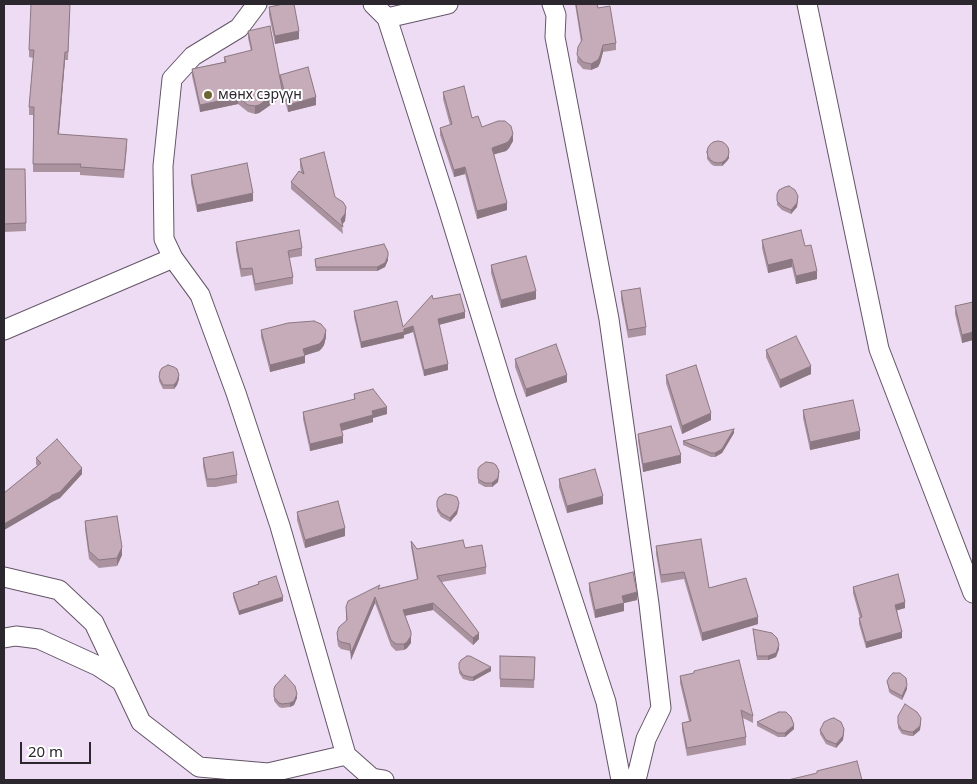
<!DOCTYPE html>
<html>
<head>
<meta charset="utf-8">
<style>
	body { margin:0 }
	#map { position:relative; width:977px; height:784px; overflow:hidden; background:#eddcf3; font-family:"Noto Sans",sans-serif }
	canvas { display:block }
	.frame { position:absolute; inset:0; border:5px solid #2c262e; pointer-events:none }
	.scale { position:absolute; left:20px; top:742px; width:71px; height:22px; box-sizing:border-box; border:2px solid #2c262e; border-top:0; padding-left:6px; font-size:15px; line-height:18px; white-space:nowrap; color:#2c262e; -webkit-text-stroke:4px #fff; paint-order:stroke }
</style>
</head>
<body>
<div id="map">
<canvas width="977" height="784"></canvas>
<div class="frame"></div>
<div class="scale">20 m</div>
</div>
<script>
const ctx = document.querySelector('canvas').getContext('2d');
ctx.lineJoin = 'round';
const poly = rows => new Path2D(rows.map(r => 'M' + r).join(''));
function trace(path, color, width, dash) { ctx.strokeStyle = color; ctx.lineWidth = width; ctx.lineCap = dash ? 'butt' : 'round'; ctx.setLineDash(dash || []); ctx.stroke(path); }
function paint(path, color) { ctx.fillStyle = color; ctx.fill(path, 'evenodd'); }
function write(font, color, halo, rows, align = 'center') {
  ctx.font = font + ' "Noto Sans",sans-serif'; ctx.lineWidth = 4; ctx.setLineDash([]); ctx.textBaseline = 'middle'; ctx.strokeStyle = halo; ctx.fillStyle = color; for (const [text, x, y, turn = 0] of rows) {
    ctx.save(); ctx.translate(x, y); ctx.rotate((+turn || 0) * Math.PI / 180); ctx.textAlign = isNaN(turn) ? turn : align; if (halo) ctx.strokeText(text, 0, 0); ctx.fillText(text, 0, 0); ctx.restore();
  }
}
const street = poly([
	[373,4,387,18,447,205,506,397,606,702,621,780],
	[552,4,556,15,555,37,609,319,649,604,661,708,646,739,636,780],
	[807,4,879,349,973,593],
	[387,18,448,4],
	[173,258,200,295,236,393,280,526,346,755],
	[4,330,173,258,164,239,163,166,172,79,193,56,239,28,257,4],
	[4,577,59,590,94,623,141,722,199,767,268,773,346,755,372,778,384,780],
	[4,638,16,636,39,639,98,666,121,681,122,683]
]);
trace(street, '#645568', 21);
trace(street, '#fff', 19);
paint(poly([
	[575,4,597,4,598,8,616,43,616,50,603,52,600,63,598,67,591,70,583,69,577,62,578,47,581,42],
	[269,7,299,39,275,44,269,15],
	[70,11,68,60,65,60,59,134,127,146,124,178,80,175,80,172,33,172,33,115,29,115,29,107,33,58,29,57,29,50],
	[248,31,280,78,280,75,316,105,288,112,282,91,282,97,259,113,255,114,248,112,238,104,200,112,192,76,192,69,224,62,224,57,251,51,248,38],
	[443,92,482,127,513,141,509,148,506,151,494,154,507,210,477,219,465,174,454,177,440,135,440,128,450,125,443,99],
	[707,151,729,158,727,161,722,166,714,166,711,164,707,159],
	[300,159,335,197,346,214,345,221,342,225,343,234,291,189,291,182,301,172,300,166],
	[4,169,26,223,26,231,4,232],
	[191,175,253,201,197,212,191,183],
	[777,194,798,200,797,207,791,214,782,210,777,205],
	[762,240,805,246,817,279,796,284,792,267,768,273,762,248],
	[236,242,302,248,302,256,289,258,293,277,293,284,255,291,252,275,241,277,236,250],
	[315,259,388,260,385,267,377,271,316,271],
	[491,265,536,299,501,308,491,273],
	[621,291,646,327,646,335,628,338,621,299],
	[433,299,465,318,439,325,448,370,424,376,413,332,404,335,404,338,361,348,354,317,354,311,403,327],
	[973,302,973,340,962,343,955,314,955,306],
	[261,330,326,337,324,345,322,348,319,351,305,355,305,363,270,372,261,337],
	[766,350,811,374,780,388,766,357],
	[515,359,567,382,526,397,515,367],
	[666,375,711,420,682,434,666,383],
	[159,377,179,379,177,385,174,389,163,389,159,381],
	[354,394,387,414,373,418,373,422,342,431,343,443,310,451,303,419,303,412,354,400],
	[803,410,860,439,810,450,803,418],
	[734,433,722,453,715,457,711,457,683,445,683,441],
	[638,434,681,463,643,472,638,441],
	[36,458,82,474,60,498,52,502,47,505,4,530,4,493,37,466,36,464],
	[203,458,237,475,237,483,215,487,207,487,203,466],
	[478,469,499,475,498,482,492,487,485,487,478,483],
	[559,479,603,504,567,513,559,487],
	[437,501,459,507,457,514,450,522,441,517,437,511],
	[297,512,345,536,305,548,297,520],
	[85,521,122,555,117,566,99,568,89,559,85,529],
	[411,541,417,549,465,548,486,567,486,574,442,582,479,639,473,645,433,610,405,616,411,632,411,643,407,648,404,650,396,651,391,646,375,603,351,660,350,651,341,649,338,646,337,639,337,633,346,621,346,607,380,588,417,580,411,547],
	[656,546,709,588,758,624,702,641,684,579,661,583,656,554],
	[258,582,283,601,239,615,233,597,233,593,258,584],
	[589,583,637,600,624,603,624,611,595,618,589,591],
	[853,587,905,608,897,610,902,638,866,648,859,624,859,618,860,618,853,593],
	[753,629,779,649,776,657,768,660,757,660],
	[500,656,535,657,534,688,500,687],
	[459,663,491,671,473,681,470,681,463,679,459,673],
	[680,676,753,716,753,723,743,718,746,737,746,745,687,756,682,730,682,723,689,721,680,683],
	[887,681,907,689,902,700,891,694,889,692],
	[274,689,297,698,294,705,290,707,282,708,279,707,274,701],
	[898,716,921,722,920,730,913,736,910,736,902,734,898,728],
	[757,722,794,729,785,737,778,737,757,726],
	[820,730,844,733,843,740,836,748,826,744,820,734]
]), '#aa939f');
paint(poly([
	[299,31,299,39,275,44,275,36],
	[603,45,603,52,600,63,598,67,591,70,591,64],
	[65,52,65,60,58,142,58,134],
	[282,89,282,97,259,113,255,114,255,106],
	[238,97,238,104,200,112,200,105],
	[316,97,316,105,288,112,288,105],
	[513,134,513,141,509,148,506,151,492,155,492,148],
	[729,154,729,158,727,161,722,166,722,162],
	[465,167,465,174,454,177,454,170],
	[253,193,253,201,197,212,197,205],
	[798,196,797,207,791,214,791,210],
	[507,203,507,210,477,219,477,211],
	[346,207,345,221,341,226,341,219],
	[388,256,388,260,385,267,377,271,377,267],
	[792,259,792,267,768,273,768,265],
	[817,271,817,279,796,284,796,276],
	[536,291,536,299,501,308,501,300],
	[465,312,465,318,438,325,438,319],
	[413,326,413,332,404,335,404,338,361,348,361,342],
	[326,330,326,337,324,345,322,348,319,351,303,356,303,349],
	[973,332,973,340,962,343,962,335],
	[305,356,305,363,270,372,270,365],
	[448,364,448,370,424,376,424,370],
	[811,366,811,374,780,388,780,380],
	[179,375,179,379,177,385,174,389,174,385],
	[567,375,567,382,526,397,526,389],
	[387,407,387,414,373,418,373,422,340,431,340,424,372,411],
	[711,413,711,420,682,434,682,426],
	[734,429,734,433,722,453,715,457,715,453],
	[860,431,860,439,810,450,810,442],
	[343,436,343,443,310,451,310,444],
	[681,455,681,463,643,472,643,464],
	[82,468,82,474,60,498,52,502,47,505,4,530,4,524,52,495],
	[499,471,498,482,492,487,492,483],
	[603,496,603,504,567,513,567,506],
	[459,503,457,514,450,522,450,518],
	[345,528,345,536,305,548,305,540],
	[122,547,122,555,117,566,117,558],
	[637,592,637,600,624,603,624,611,595,618,595,610,622,596],
	[283,597,283,601,239,615,239,611],
	[375,597,375,603,351,660,351,653],
	[905,602,905,608,895,611,895,605],
	[433,603,433,610,403,616,403,610],
	[758,617,758,624,702,641,702,633],
	[902,632,902,638,866,648,866,642],
	[479,633,479,639,473,645,473,638],
	[411,636,411,643,407,648,404,650,404,644],
	[779,645,779,649,776,657,768,660,768,656],
	[491,667,491,671,473,681,473,677],
	[907,685,907,689,902,700,902,696],
	[297,694,297,698,294,705,290,707,290,703],
	[921,718,920,730,913,736,913,732],
	[794,725,794,729,785,737,785,733],
	[844,729,843,740,836,748,836,744]
]), '#8b7882');
const building = poly([
	[31,4,70,4,68,52,65,52,58,134,127,139,124,170,80,167,81,164,33,164,34,107,29,107,34,50,29,50,31,4],
	[284,4,294,4,299,31,275,36,269,7,284,4],
	[576,4,597,4,598,8,610,6,616,43,603,45,600,56,598,60,591,64,583,62,577,55,578,47,582,40,576,4],
	[270,26,282,89,259,105,255,106,248,105,238,97,200,105,192,69,226,62,224,57,252,50,248,31,270,26],
	[308,67,316,97,288,105,280,75,308,67],
	[464,86,472,118,478,116,482,127,498,121,505,121,511,126,513,134,509,141,506,143,492,148,507,203,477,211,465,167,454,170,440,128,452,124,443,92,464,86],
	'707 152a11 11 0 1 1 22 0a11 11 0 1 1-22 0Z',
	[324,152,335,197,343,202,346,207,345,214,341,219,343,227,291,182,299,171,304,174,300,159,324,152],
	[247,163,253,193,197,205,191,175,247,163],
	[4,169,25,169,26,223,4,224,4,169],
	[789,186,795,190,798,196,797,203,791,210,782,206,777,201,777,194,779,190,785,187,789,186],
	[299,230,302,248,288,251,293,277,255,284,252,268,241,269,236,242,299,230],
	[801,230,805,246,811,245,817,271,796,276,792,259,768,265,762,240,801,230],
	[384,244,388,252,388,256,385,263,377,267,316,267,315,259,384,244],
	[526,256,536,291,501,300,491,265,526,256],
	[640,288,646,327,628,330,621,291,640,288],
	[460,294,465,312,438,319,448,364,424,370,413,326,404,329,404,332,361,342,354,311,397,301,403,327,432,295,433,299,460,294],
	[973,302,973,332,962,335,955,306,973,302],
	[314,321,321,324,326,330,324,338,322,341,319,344,303,349,305,356,270,365,261,330,288,323,314,321],
	[796,336,811,366,780,380,766,350,796,336],
	[556,344,567,375,526,389,515,359,556,344],
	[168,365,174,367,177,369,179,375,177,381,174,385,163,385,159,377,160,371,162,368,168,365],
	[696,365,711,413,682,426,666,375,696,365],
	[373,389,387,407,372,411,373,415,340,424,343,436,310,444,303,412,355,399,354,394,373,389],
	[853,400,860,431,810,442,803,410,853,400],
	[671,426,681,455,643,464,638,434,671,426],
	[734,429,722,449,715,453,711,453,683,441,734,429],
	[57,439,82,468,60,492,52,495,47,499,4,524,4,493,41,463,36,458,57,439],
	[233,452,237,475,215,479,207,479,203,458,233,452],
	[486,462,493,463,496,465,499,471,498,478,492,483,485,483,478,479,478,469,480,466,486,462],
	[595,469,603,496,567,506,559,479,595,469],
	[445,494,452,495,457,497,459,503,457,510,450,518,441,513,437,507,437,501,439,497,445,494],
	[338,501,345,528,305,540,297,512,338,501],
	[117,516,122,547,117,558,99,560,89,551,85,521,117,516],
	[701,539,709,588,746,578,758,617,702,633,684,572,661,575,656,546,701,539],
	[463,540,465,548,482,545,486,567,437,576,479,633,473,638,433,603,403,610,411,632,411,636,407,642,404,644,396,644,391,640,375,597,351,653,350,644,341,642,338,640,337,633,339,627,347,620,346,607,348,601,380,585,378,589,418,579,411,541,417,549,463,540],
	[633,572,637,592,622,596,624,603,595,610,589,583,633,572],
	[898,574,905,602,895,605,902,632,866,642,859,618,862,617,853,587,898,574],
	[276,576,283,597,239,611,233,593,259,584,258,582,276,576],
	[753,629,772,633,777,638,779,645,776,653,768,656,757,656,753,629],
	[467,656,470,656,491,667,473,677,470,677,463,675,459,669,459,663,461,660,467,656],
	[500,656,535,657,534,680,500,679,500,656],
	[739,660,753,716,741,710,746,737,687,748,682,723,691,721,680,676,694,673,694,671,739,660],
	[893,673,900,673,906,678,907,685,902,696,891,690,889,688,887,681,890,676,893,673],
	[285,675,295,686,297,694,294,701,290,703,282,704,279,703,274,697,274,689,275,686,285,675],
	[905,704,917,712,921,718,920,726,913,732,910,732,902,730,898,724,898,716,905,704],
	[779,712,786,712,791,717,794,725,785,733,778,733,757,722,779,712],
	[834,718,841,722,844,729,843,736,836,744,826,740,820,730,824,722,830,719,834,718],
	[857,761,862,780,788,780,817,773,817,771,857,761]
]);
paint(building, '#c6abb9');
trace(building, '#8b7882', 1);
for (const [x, y, r, color] of [
	[208,95,5,"#6e6632"]
]) { const dot = new Path2D(); dot.arc(x, y, r, 0, 2 * Math.PI); ctx.fillStyle = color; ctx.fill(dot); trace(dot, '#fff', 2); }
write('14px', '#2c262e', '#fff', [
	["мөнх сэрүүн",218,95]
], 'left');
</script>
</body>
</html>
